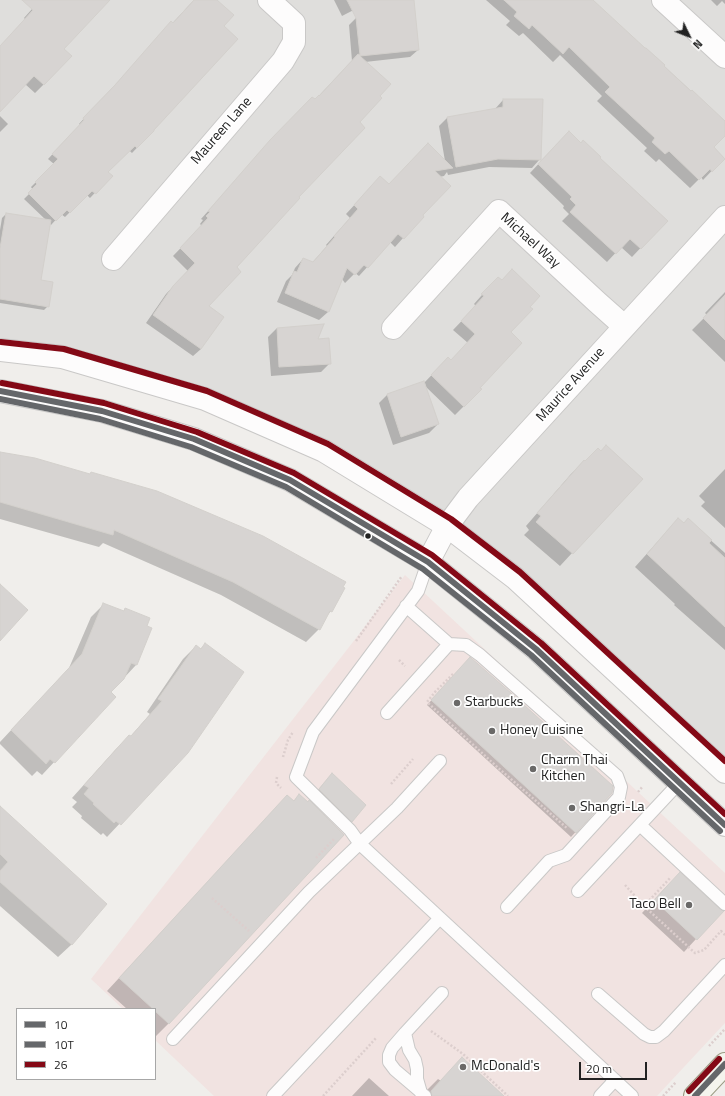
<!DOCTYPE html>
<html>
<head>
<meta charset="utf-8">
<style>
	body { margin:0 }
	#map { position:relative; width:725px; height:1096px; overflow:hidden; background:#f0eeeb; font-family:"Titillium Web",sans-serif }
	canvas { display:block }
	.legend { position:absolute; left:16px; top:1008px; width:140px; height:72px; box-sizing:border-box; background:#fff; border:1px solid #a7a7a7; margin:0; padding:5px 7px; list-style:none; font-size:12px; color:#222 }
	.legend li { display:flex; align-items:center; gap:8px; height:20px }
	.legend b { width:20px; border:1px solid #a7a7a7 }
	.north { position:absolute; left:669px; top:16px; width:40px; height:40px; -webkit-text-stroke:3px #fff; paint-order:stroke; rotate:133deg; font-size:11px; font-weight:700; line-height:16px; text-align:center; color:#222 }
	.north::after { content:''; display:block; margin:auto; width:14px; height:18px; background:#222; clip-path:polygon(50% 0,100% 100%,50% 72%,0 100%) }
	.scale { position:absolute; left:579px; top:1062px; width:68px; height:18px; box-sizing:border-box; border:2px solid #222; border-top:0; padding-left:5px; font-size:12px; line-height:14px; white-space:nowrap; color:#222; -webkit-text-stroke:3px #fff; paint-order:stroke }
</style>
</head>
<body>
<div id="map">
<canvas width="725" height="1096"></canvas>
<ul class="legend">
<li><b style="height:5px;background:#65676a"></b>10</li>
<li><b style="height:5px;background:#65676a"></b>10T</li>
<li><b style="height:5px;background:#840916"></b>26</li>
</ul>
<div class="north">N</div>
<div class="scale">20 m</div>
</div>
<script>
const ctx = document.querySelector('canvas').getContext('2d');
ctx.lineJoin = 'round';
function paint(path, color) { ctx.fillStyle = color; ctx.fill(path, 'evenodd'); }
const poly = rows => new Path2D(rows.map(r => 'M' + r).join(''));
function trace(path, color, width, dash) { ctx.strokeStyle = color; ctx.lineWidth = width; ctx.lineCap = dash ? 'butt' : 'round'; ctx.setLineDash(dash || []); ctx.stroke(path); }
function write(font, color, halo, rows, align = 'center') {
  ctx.font = font + ' "Titillium Web",sans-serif'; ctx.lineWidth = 3.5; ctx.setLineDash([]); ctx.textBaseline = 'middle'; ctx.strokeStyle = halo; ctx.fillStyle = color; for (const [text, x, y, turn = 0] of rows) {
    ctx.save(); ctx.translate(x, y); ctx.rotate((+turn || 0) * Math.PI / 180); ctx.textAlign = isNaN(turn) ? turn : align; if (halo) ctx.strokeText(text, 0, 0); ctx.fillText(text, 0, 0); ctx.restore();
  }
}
paint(poly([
	[0,0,725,0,725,772,447,526,205,399,0,350]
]), '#dfdedc');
paint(poly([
	[405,575,725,873,725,1023,657,1096,214,1096,155,1040,155,1009,123,1009,91,979]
]), '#f1e3e1');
paint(poly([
	[40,0,108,0,63,49,44,84,35,93,25,84,0,111,0,47,25,19,24,18],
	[194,0,215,0,223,26,153,131,132,153,129,150,107,172,111,176,90,198,87,195,65,217,61,214,51,225,50,224,40,281,48,306,44,310,0,303,0,230,2,218,6,214,46,220,24,199,33,190,31,187,54,164,48,159,80,125,79,124],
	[334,0,373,0,342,16],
	[486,0,591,0,725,122,725,135,713,147,724,158,703,180,701,177,690,188,659,159,656,162,644,151,647,148,597,101,602,96,560,55,553,62,523,33,519,36,506,25,510,21],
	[711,0,725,0,725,4,722,1,717,6],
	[356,18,418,50,410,57,365,62,298,198,236,267,207,306,201,349,193,356,146,323,166,294,188,271,173,256,202,226,200,224,203,220,201,219,280,131,315,100,352,61,349,25],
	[503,100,540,159,532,168,489,167,448,175,447,172,444,176,439,177,421,215,403,238,395,247,390,242,359,276,355,273,345,283,342,279,328,312,319,320,277,302,286,281,292,275,295,268,303,259,312,263,327,246,326,245,350,218,346,214,372,186,388,185,445,161,439,126,447,118,495,109],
	[0,116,8,124,0,132],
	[560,141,598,158,666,221,632,257,621,247,607,262,562,221,569,214,563,208,564,206,530,173],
	[489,287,529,307,509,332,479,388,480,390,455,415,425,386,438,424,429,433,393,445,379,403,387,395,424,383,448,358,451,361,468,343,453,330,476,306,474,304],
	[725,292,725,362,692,330,707,315,705,313],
	[277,328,316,340,330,363,321,372,271,376,268,337],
	[0,453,89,475,91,473,331,611,326,617,319,629,306,642,221,595,103,543,99,547,0,519],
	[584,461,597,526,560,566,524,535,529,530,526,526,571,474],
	[725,469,725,528,701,506,705,502,699,496],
	[678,519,684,525,688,520,725,553,725,650,674,605,675,604,635,567],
	[104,604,123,612,126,609,145,626,151,629,136,665,110,693,101,712,42,775,37,771,32,776,0,744,0,742,69,668,91,617],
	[205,645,187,752,107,837,103,833,101,835,81,818,82,816,72,807,77,802,72,798,116,749,129,736,130,737,150,714,147,712,183,659,196,646,200,649],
	[466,663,611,793,571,837,427,705],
	[332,774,352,821,343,830,311,798],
	[299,795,169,1023,156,1036,155,1009,127,1009,107,991,275,809,293,802],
	[0,807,105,904,71,945,58,957,0,906],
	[667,886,696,939,684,952,642,913],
	[369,1078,389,1096,352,1096],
	[438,1079,441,1081,503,1096,427,1096,424,1093]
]), '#0003');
const building = poly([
	[22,0,110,0,64,49,72,56,44,85,34,76,0,112,0,46,33,10,22,0],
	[194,0,217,0,234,15,224,26,238,39,154,130,154,131,137,148,135,146,108,172,113,176,96,194,92,191,70,213,67,210,56,221,28,193,37,184,35,182,58,159,52,154,84,120,83,118,115,85,171,21,173,23,194,0],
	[347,0,414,0,419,50,360,56,391,84,380,96,382,98,360,122,365,128,299,197,300,198,237,267,241,272,209,306,224,317,201,349,153,315,173,286,195,263,180,248,208,218,206,216,210,212,208,211,270,140,312,97,315,99,319,95,319,96,358,54,360,55,356,18,347,0],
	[504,0,593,0,645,48,646,48,665,65,664,66,691,91,692,90,725,121,725,136,714,147,725,159,712,172,710,169,699,180,669,151,665,154,652,142,655,138,605,92,610,87,569,47,563,54,532,25,529,29,514,16,517,12,504,0],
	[503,99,543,99,541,160,498,159,456,167,447,117,503,107,503,99],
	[569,131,581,143,583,140,601,157,600,158,668,221,641,249,630,239,616,254,570,212,576,205,570,199,572,197,538,164,569,131],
	[428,143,453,168,435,171,451,186,423,215,424,217,404,239,398,234,368,268,364,265,355,275,347,268,329,312,285,293,294,271,297,272,303,258,313,262,335,237,334,236,358,209,354,205,380,176,389,184,428,143],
	[6,213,51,220,41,280,53,282,49,307,0,299,0,248,6,213],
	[512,269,540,296,530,307,533,309,511,332,522,343,480,388,482,389,464,407,431,375,448,357,451,360,475,334,461,321,484,296,481,294,498,277,502,280,512,269],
	[725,295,725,340,703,318,725,295],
	[324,324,318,339,329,338,331,364,279,367,277,328,324,324],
	[424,381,439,424,401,437,387,394,424,381],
	[606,445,643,479,573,554,536,522,541,516,537,513,584,460,585,461,598,448,601,451,606,445],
	[0,452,35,458,90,474,91,472,157,491,263,536,346,582,343,587,345,588,332,612,330,611,320,630,233,582,114,530,113,535,0,502,0,452],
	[678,518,684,523,688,518,712,540,709,543,725,558,725,627,647,554,678,518],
	[0,584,28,610,0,641,0,584],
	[103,603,124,611,125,608,150,618,147,626,152,628,137,665,131,663,124,679,111,692,116,697,55,763,50,759,46,764,11,730,82,654,103,603],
	[205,643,244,672,188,753,121,825,116,821,114,823,93,804,94,803,84,794,89,788,84,785,129,735,131,736,162,701,158,699,196,645,201,649,205,643],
	[470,657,511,693,613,786,612,793,576,833,431,700,470,657],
	[332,773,366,805,352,822,319,789,332,773],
	[299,794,308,802,309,800,344,835,169,1024,155,1011,155,1009,153,1009,119,978,287,795,294,801,299,794],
	[0,806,107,904,72,945,0,882,0,871,8,862,0,854,0,806],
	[680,872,720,909,724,911,697,940,654,900,680,872],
	[462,1057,504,1096,432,1096,431,1091,462,1057]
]);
paint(building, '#d7d4d2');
trace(building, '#d3d0cc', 1);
const service = poly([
	[428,562,418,591,313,732,296,777,350,830,360,844,632,1096],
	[449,644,466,645,480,655,617,776,621,787,619,797,566,855,549,861,507,907],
	[387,713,449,644,406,606],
	[640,825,725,904],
	[578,891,679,783],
	[598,994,644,1034,650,1037,656,1037,664,1031,725,965],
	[405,1033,392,1048,389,1055,389,1062,395,1070,421,1092],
	[173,1039,309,892,397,808,440,761],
	[273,1096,440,918],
	[425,1096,421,1093,417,1079,417,1069,415,1060,409,1050,405,1033,442,993],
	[600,1096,615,1080]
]);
const minor = poly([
	[663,0,725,57],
	[113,259,283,61,294,42,294,23,269,0],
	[393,328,499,211,597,302,624,326],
	[428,562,447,526,468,498,725,217]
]);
const tertiary = poly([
	[0,350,62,357,205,399,324,451,447,526,515,578,725,772],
	[0,391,102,411,194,439,290,480,428,562,536,649,725,825]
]);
const secondary = poly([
	[695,1096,725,1064]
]);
trace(service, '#c9c8c7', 14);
trace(minor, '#c9c8c7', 24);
trace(tertiary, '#c9c8c7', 24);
trace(secondary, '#999a82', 24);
trace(poly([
	[356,641,402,576],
	[399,660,405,666],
	[453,674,435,692,427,702,496,766,568,829],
	[283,757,288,740,293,732],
	[277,777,276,783,281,788],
	[391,784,413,759],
	[638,792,643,786],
	[316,858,335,838],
	[625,885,644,906,671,877],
	[212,898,249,931],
	[644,906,695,953,704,950,721,931,725,935],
	[431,1031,463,1054,508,1096],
	[709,1046,725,1029],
	[323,1096,377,1037],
	[663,1096,676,1082]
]), '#dccecd', 2.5, [2, 2]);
trace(service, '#fdfcfc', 12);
trace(minor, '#fdfcfc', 22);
trace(tertiary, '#fdfcfc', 22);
trace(secondary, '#f4f4ed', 22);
trace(poly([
	[0,391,102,411,194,439,290,480,428,562,536,649,725,825],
	[695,1096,725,1064]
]), '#65676a', 6);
trace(poly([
	[0,399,100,419,191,447,286,487,423,569,531,655,720,831]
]), '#65676a', 6);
trace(poly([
	[1,342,64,349,207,391,328,444,451,519,520,572,725,761],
	[2,383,104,403,197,432,294,473,432,555,541,643,725,814],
	[689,1091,719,1059]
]), '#840916', 6);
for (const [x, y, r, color] of [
	[368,536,3.5,"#222"],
	[457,703,4,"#6a6968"],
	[492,731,4,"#6a6968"],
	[533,769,4,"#6a6968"],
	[572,808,4,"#6a6968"],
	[689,905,4,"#6a6968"],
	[463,1067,4,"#6a6968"]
]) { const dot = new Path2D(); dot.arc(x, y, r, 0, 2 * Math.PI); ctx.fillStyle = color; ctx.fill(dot); trace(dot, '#fff', 1.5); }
write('14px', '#222', '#fff', [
	["Maureen Lane",222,131,-49],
	["Michael Way",530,241,42],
	["Maurice Avenue",571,385,-48]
]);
write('14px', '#222', '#fff', [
	["Starbucks",465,703],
	["Honey Cuisine",500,731],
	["Charm Thai",541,761],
	["Kitchen",541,777],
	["Shangri-La",580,808],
	["Taco Bell",681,905,"right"],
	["McDonald's",471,1067]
], 'left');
</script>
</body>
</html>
